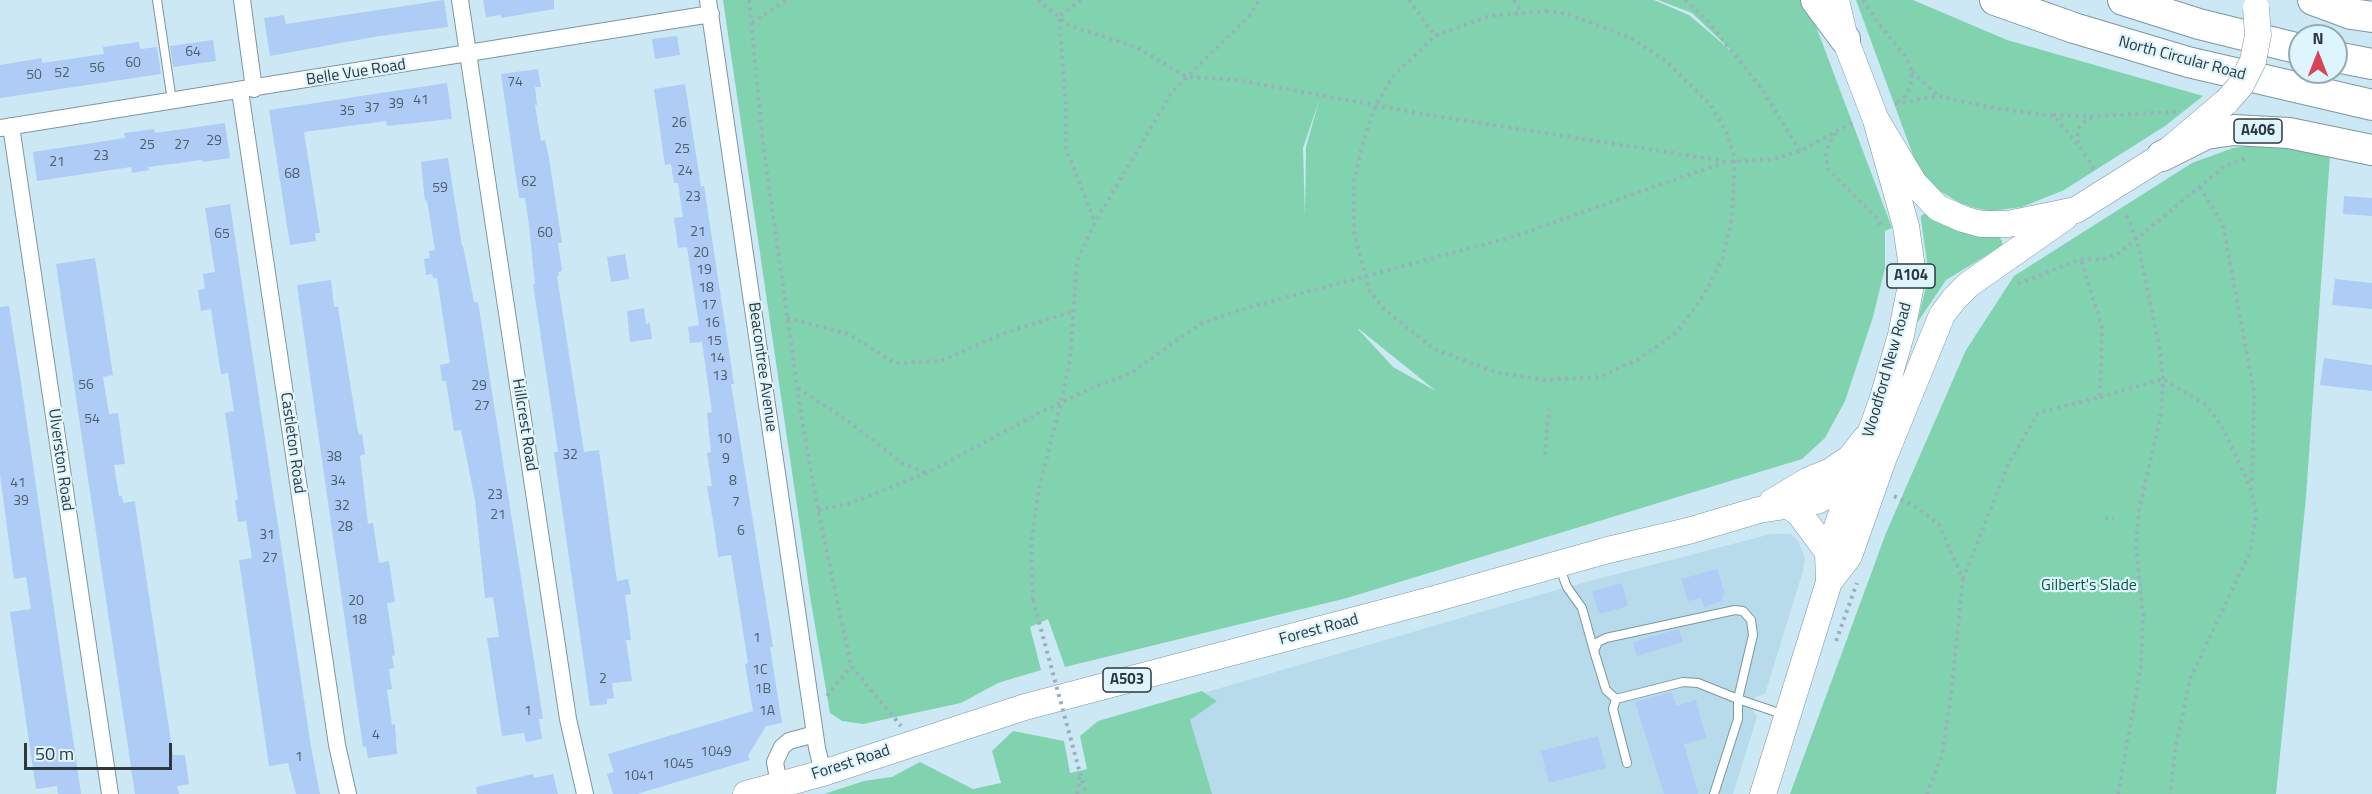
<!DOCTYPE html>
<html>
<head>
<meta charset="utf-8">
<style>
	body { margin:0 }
	#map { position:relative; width:2372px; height:794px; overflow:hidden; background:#cce8f4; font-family:"Titillium Web",sans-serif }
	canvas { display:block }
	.north { position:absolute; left:2288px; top:24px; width:60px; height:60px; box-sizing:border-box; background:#def5fe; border:2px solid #97a9b1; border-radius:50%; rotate:0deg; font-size:16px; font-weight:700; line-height:24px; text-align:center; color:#2d383d }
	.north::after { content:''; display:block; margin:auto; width:21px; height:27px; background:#d64555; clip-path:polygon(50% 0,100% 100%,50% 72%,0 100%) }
	.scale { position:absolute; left:24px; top:743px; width:148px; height:27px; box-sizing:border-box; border:3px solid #2d383d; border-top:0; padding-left:8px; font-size:18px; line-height:21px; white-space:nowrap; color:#2d383d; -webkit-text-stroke:4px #def5fe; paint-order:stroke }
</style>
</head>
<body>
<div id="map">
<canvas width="2372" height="794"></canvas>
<div class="north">N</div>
<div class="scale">50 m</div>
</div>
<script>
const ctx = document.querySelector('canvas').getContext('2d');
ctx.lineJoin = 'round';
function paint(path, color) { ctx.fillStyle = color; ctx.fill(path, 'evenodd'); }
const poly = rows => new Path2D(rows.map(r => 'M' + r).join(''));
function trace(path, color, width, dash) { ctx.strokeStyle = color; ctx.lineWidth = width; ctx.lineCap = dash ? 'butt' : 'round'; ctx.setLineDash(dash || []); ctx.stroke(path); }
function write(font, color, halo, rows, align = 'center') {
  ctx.font = font + ' "Titillium Web",sans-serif'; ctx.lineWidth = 4.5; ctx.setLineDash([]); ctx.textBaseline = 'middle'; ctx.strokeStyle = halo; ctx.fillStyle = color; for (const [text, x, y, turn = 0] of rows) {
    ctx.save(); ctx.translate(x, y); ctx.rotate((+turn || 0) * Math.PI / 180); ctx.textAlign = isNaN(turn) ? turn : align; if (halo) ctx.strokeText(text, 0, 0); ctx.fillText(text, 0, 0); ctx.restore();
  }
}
paint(poly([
	[1771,534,1791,534,1798,541,1805,558,1803,571,1765,694,1754,697,1751,708,1757,717,1733,794,1150,794,1128,715,1567,587]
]), '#b7dbea');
paint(poly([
	[723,0,1654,0,1689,15,1736,55,1692,13,1658,0,1801,0,1817,29,1892,228,1885,231,1885,268,1873,317,1845,401,1825,438,1802,459,1347,598,1065,667,1048,619,1030,627,1041,670,998,683,961,703,863,724,842,721,830,713,811,602],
	[1319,101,1306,147,1305,217,1303,148],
	[1358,329,1359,329,1436,391,1393,367],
	[1856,0,1913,0,2007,40,2203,96,2165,126,2064,190,2022,207,1991,211,1975,208,1960,203,1930,185,1914,158],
	[2253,145,2277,146,2330,155,2306,497,2276,794,1790,794,1886,533,1966,350,2014,276,2192,163,2233,148],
	[1927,212,1977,234,1999,237,2002,241,2002,246,1946,280,1917,323,1929,275,1921,220,1921,216],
	[1202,691,1217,701,1190,720,1212,794,824,794,864,781,892,777,920,762,973,789,1001,783,992,751,1013,731,1064,741,1070,773,1087,769,1080,736,1098,721]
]), '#80d3ae');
paint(poly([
	[444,0,448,27,379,36,270,56,264,18,284,15,286,24],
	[483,0,554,0,554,9,501,18,501,15,486,17],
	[677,36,680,55,655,59,652,39],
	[213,40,216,61,173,67,170,46],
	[139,42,140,49,157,47,161,74,0,98,0,65,42,58,42,63,104,54,103,47],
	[538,69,541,87,535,87,537,105,535,105,541,141,545,140,549,158,562,243,558,243,562,271,558,272,559,276,557,276,584,452,599,450,617,581,628,579,631,594,625,595,631,640,626,640,632,681,612,683,614,698,607,699,607,704,590,706,554,452,558,452,533,284,535,284,529,226,525,198,519,198,501,74],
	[447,83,452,119,387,126,386,121,304,132,320,233,315,233,316,241,290,245,269,110],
	[685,84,701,187,704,186,734,384,731,384,773,647,770,647,782,723,766,726,748,756,750,760,637,794,613,794,607,774,614,772,608,754,753,711,745,664,748,663,731,555,718,557,715,533,707,486,712,486,707,453,711,452,707,413,712,412,709,392,702,342,690,343,688,327,699,325,687,247,678,248,674,218,683,217,678,183,674,183,671,164,665,165,654,89],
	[225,123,230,158,203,162,202,160,148,167,149,170,132,173,131,167,37,181,33,152,125,138,124,133,154,129,155,133],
	[448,158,462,246,463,246,474,302,478,302,543,719,539,719,542,739,526,742,524,733,502,736,487,638,499,637,493,597,485,598,475,500,461,430,454,431,446,381,442,381,440,365,450,363,437,278,433,278,432,274,426,275,424,259,430,258,429,251,435,250,427,200,425,201,421,162],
	[2344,196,2372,198,2372,216,2343,214],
	[230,204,311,747,320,794,296,794,288,763,269,766,239,560,252,558,246,521,238,522,235,500,238,500,225,413,234,411,228,373,221,374,211,309,201,311,198,290,205,289,203,274,215,272,205,208],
	[625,254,629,279,611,282,607,257],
	[95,258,113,375,103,377,109,414,118,413,125,464,114,465,119,496,122,496,123,503,135,501,136,510,173,755,185,755,189,784,177,786,179,794,135,794,56,264],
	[2335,279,2372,283,2372,309,2332,305],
	[331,280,334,307,338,307,357,427,359,435,362,434,365,454,360,456,368,524,373,523,379,563,389,561,395,602,387,603,395,655,392,656,394,668,389,669,392,689,387,690,392,725,395,724,397,754,368,758,366,746,363,747,297,285],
	[9,306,21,383,81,794,58,794,57,786,36,789,10,612,31,609,26,577,14,579,0,475,0,307],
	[644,308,646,324,650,323,652,339,630,342,627,311],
	[2324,358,2372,365,2372,391,2320,385],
	[1717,569,1725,595,1722,596,1723,601,1704,607,1701,598,1688,601,1681,579],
	[1622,583,1628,606,1599,614,1592,591],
	[1679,629,1683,642,1637,656,1633,642],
	[1672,692,1676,706,1696,700,1706,738,1684,744,1698,794,1664,794,1635,702],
	[1598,736,1606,768,1549,783,1541,751],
	[533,774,534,778,553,774,558,794,477,794,476,787]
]), '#aeccf5');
const lane = poly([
	[157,0,172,101],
	[1559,566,1567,587,1582,608,1594,651],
	[1735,610,1743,611,1751,620,1753,635,1738,699,1698,683,1683,682,1616,699,1606,690,1594,651,1598,642,1606,638,1735,610],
	[1616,699,1613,709,1627,763],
	[1714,794,1738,719,1738,699,1785,715]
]);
const street = poly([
	[242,0,254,89],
	[460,0,568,719,585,794],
	[708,0,817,748,823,773],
	[240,91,337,745,348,794],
	[11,126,110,794],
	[0,128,711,14],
	[779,785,775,762,782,747,789,741,815,734]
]);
const primary = poly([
	[1836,0,1845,39,1876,120,1914,183,1938,208,1963,219,1981,224,2008,224,2076,210,2162,156,2227,101],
	[1772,502,1809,480,1831,471,1850,458,1865,439],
	[1789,506,1799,513,1828,552],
	[1829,582,1849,556,1884,457,1942,315,1954,299,1968,285,2065,217],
	[746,794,823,773,1025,707,1427,601,1608,550,1688,531,1759,510,1817,501,1836,491,1884,457],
	[1763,794,1829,582,1828,552,1882,401,1901,335,1910,290,1911,261,1906,226,1876,120]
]);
const highway = poly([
	[1816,0,1845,39],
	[1995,0,2074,28,2188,62,2372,105],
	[2123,0,2199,24,2300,49],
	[2313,0,2351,14,2372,17],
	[2336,57,2372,64],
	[2162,156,2206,134,2234,130,2289,133,2372,150]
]);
trace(lane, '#7c96a1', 10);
trace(street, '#7c96a1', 18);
trace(primary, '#7c96a1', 27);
trace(highway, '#7c96a1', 32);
trace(poly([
	[749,0,763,144,802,421,818,510,851,666,901,726],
	[1038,0,1068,25,1136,47,1187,77,1237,80,1429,115,1724,161],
	[1081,0,1059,16,1066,107,1066,149,1095,222],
	[1409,0,1435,36],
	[1514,0,1522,13],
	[1685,0,1708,21,1761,88,1800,151],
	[1863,0,1879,24,1906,57,1912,71,1911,85,1905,96,1898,102],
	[1546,11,1568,14,1631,38,1666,61,1710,104,1727,133,1735,160,1732,217,1723,257,1704,295,1677,332,1639,359,1599,377,1544,380,1495,372,1434,349,1384,309,1369,290,1354,232,1354,180,1365,135,1376,105,1393,76,1435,36,1490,16,1546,11],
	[752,23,786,0],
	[1912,72,1937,95],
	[1895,104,1937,96,1994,108,2054,116,2079,146],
	[2053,115,2093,116,2177,112],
	[2092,117,2085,121,2079,128,2077,137,2079,146,2095,170],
	[1836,133,1829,144,1826,155,1828,169,1876,217,1882,227],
	[2200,187,2223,225,2254,392,2252,486],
	[2018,284,2081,259,2102,260,2119,253,2225,166,2249,157],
	[787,318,849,334,895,363,941,361,1007,332,1075,311],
	[798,388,851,423,902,463,926,473],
	[2100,397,2163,379,2206,405,2223,428,2251,489,2256,515,2250,552,2190,679,2176,746,2170,794],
	[1545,455,1549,409],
	[1894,496,1918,508,1939,524,1963,579,1950,703,1942,755,1927,794],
	[818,510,848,504,927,473,1043,411,1092,388,1131,373,1200,324,1239,310,1512,237,1725,162,1774,159,1800,151,1852,123],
	[2105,518,2114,519],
	[1963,579,2008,465,2038,413,2100,397,2102,328,2081,259],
	[1033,600,1031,543,1039,488,1061,403,1070,359,1077,261,1095,222,1172,92,1250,15,1259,0],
	[1836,641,1857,583],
	[827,696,851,666],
	[1080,773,1086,794],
	[1077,794,1080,777],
	[2118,794,2141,666,2143,616,2136,548,2139,510,2161,414,2163,379,2159,345,2137,240,2125,213]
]), '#9ab1bb', 4, [3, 4.5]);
trace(lane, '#fff', 8);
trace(street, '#fff', 16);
trace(primary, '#fff', 26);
trace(highway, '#fff', 30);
const primaryBridge = poly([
	[2227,101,2241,85,2253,61,2258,35,2256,8]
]);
trace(primaryBridge, '#7c96a1', 27, []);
trace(poly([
	[1033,600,1080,773]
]), '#9ab1bb', 4, [3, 4.5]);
trace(primaryBridge, '#fff', 26);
write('14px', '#4d5d6b', null, [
	["64",193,53],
	["60",133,64],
	["56",97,69],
	["52",62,74],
	["50",34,76],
	["74",515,83],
	["41",421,101],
	["39",396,105],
	["37",372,109],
	["35",347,112],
	["26",679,124],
	["29",214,142],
	["25",147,146],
	["27",182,146],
	["25",682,150],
	["23",101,157],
	["21",57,163],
	["24",685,172],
	["68",292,175],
	["62",529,183],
	["59",440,189],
	["23",693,198],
	["21",698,233],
	["60",545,234],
	["65",222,235],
	["20",701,254],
	["19",704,271],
	["18",706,289],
	["17",709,306],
	["16",712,324],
	["15",714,342],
	["14",717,359],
	["13",720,377],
	["56",86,386],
	["29",479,387],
	["27",482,407],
	["54",92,420],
	["10",724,440],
	["32",570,456],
	["38",334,458],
	["9",726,460],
	["34",338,482],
	["8",733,482],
	["41",18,484],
	["23",495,496],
	["39",21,502],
	["7",736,503],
	["32",342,507],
	["21",498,516],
	["28",345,528],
	["6",741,532],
	["31",267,536],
	["27",270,559],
	["20",356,602],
	["18",359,621],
	["1",757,639],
	["1C",760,671],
	["2",603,680],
	["1B",763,690],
	["1",528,712],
	["1A",767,712],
	["4",376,736],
	["1049",716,753],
	["1",299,758],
	["1045",678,765],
	["1041",639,777]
]);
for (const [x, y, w] of [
	[2258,131,48],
	[1911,276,48],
	[1127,680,48]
]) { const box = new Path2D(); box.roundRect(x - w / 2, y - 12, w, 24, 4.5); ctx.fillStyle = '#def5fe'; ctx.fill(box); trace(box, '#2d383d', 1.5); }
write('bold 15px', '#2d383d', null, [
	["A406",2258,131],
	["A104",1911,276],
	["A503",1127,680]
]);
write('16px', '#2d383d', '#def5fe', [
	["North Circular Road",2182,59,15],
	["Belle Vue Road",356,73,-9],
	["Beacontree Avenue",762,367,82],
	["Woodford New Road",1888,370,-74],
	["Hillcrest Road",524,425,81],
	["Castleton Road",292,443,82],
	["Ulverston Road",60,460,82],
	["Forest Road",1319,630,-15],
	["Forest Road",851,763,-18]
]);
write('16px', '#0b5a40', '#def5fe', [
	["Gilbert's Slade",2089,586]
]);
</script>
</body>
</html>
